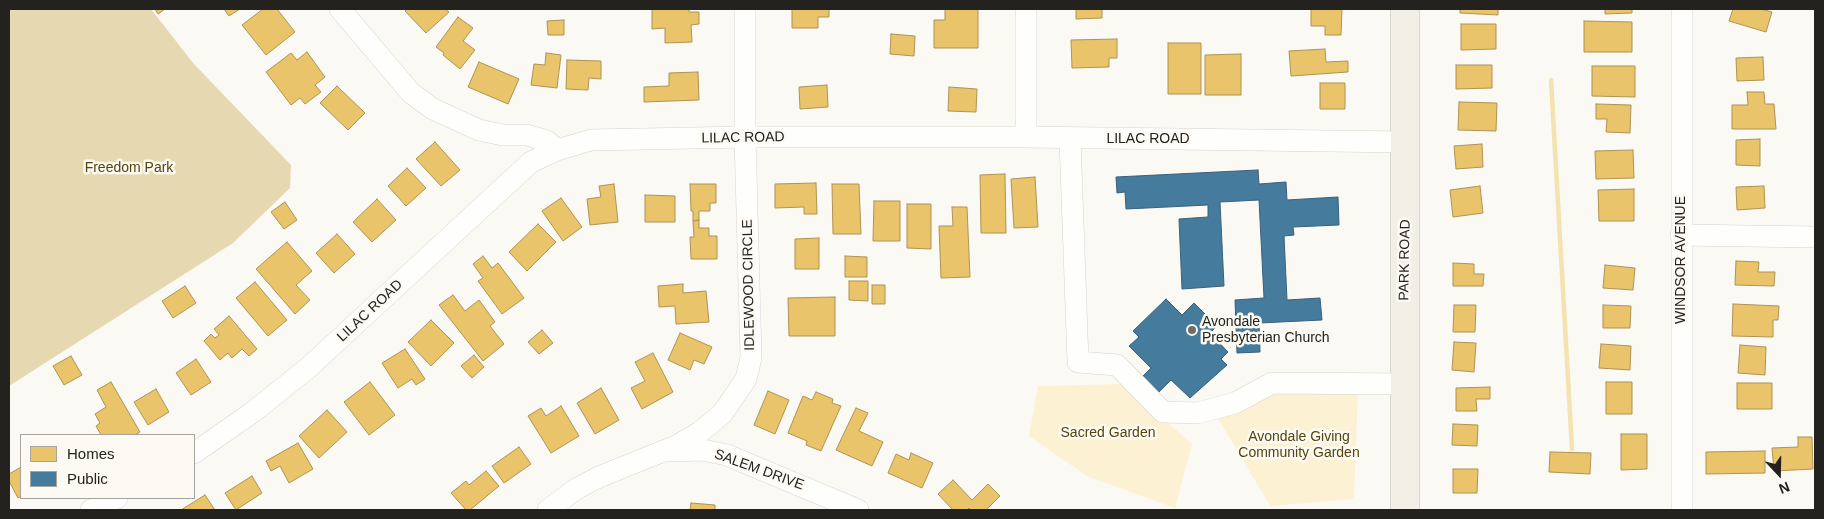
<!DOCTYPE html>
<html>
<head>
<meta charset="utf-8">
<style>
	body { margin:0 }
	#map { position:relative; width:1824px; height:519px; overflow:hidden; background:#faf9f4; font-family:Arial,sans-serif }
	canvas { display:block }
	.frame { position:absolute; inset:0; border:10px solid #23221f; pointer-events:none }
	.legend { position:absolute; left:20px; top:434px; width:175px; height:65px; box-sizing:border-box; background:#fcfaf2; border:1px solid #a5a49e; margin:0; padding:6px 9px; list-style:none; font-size:15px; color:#23221f }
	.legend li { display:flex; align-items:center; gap:10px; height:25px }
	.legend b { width:25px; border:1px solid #a5a49e }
	.north { position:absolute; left:1754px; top:449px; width:50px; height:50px; -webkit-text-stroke:4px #fcfaf2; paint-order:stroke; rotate:159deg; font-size:14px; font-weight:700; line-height:20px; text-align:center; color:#23221f }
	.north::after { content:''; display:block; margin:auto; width:18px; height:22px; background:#23221f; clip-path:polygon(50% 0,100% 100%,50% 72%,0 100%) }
</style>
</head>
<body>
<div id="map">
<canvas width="1824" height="519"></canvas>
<div class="frame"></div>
<ul class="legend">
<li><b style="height:14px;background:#e9c46a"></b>Homes</li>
<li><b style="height:14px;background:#457b9d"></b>Public</li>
</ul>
<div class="north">N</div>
</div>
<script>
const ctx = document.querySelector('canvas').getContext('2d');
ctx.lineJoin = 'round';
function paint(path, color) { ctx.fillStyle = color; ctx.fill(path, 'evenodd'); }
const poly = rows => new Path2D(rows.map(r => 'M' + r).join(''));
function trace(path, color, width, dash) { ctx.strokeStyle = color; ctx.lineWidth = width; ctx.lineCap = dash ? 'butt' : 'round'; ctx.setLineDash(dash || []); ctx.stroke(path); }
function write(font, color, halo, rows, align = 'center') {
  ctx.font = font + ' Arial,sans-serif'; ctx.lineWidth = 5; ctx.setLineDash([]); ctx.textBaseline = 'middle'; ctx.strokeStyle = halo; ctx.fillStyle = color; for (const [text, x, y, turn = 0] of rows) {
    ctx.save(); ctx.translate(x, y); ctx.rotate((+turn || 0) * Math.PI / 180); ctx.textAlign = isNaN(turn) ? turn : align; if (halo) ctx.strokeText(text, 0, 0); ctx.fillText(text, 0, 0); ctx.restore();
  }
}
paint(poly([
	[1124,384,1192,444,1175,508,1087,476,1029,436,1038,386],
	[1358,387,1354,499,1270,506,1215,413,1272,388]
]), '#fcf1d3');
paint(poly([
	[9,9,151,9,193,63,291,165,290,188,233,243,9,386]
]), '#e6d8b0');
const homes = poly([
	[155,9,165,9,158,14,155,9],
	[224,9,240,9,229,16,224,9],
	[263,9,277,9,295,32,266,55,242,25,263,9],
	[407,9,445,9,449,12,426,33,405,11,407,9],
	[652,9,689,9,689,12,699,12,699,24,691,25,692,42,665,43,665,28,652,29,652,9],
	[792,9,829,9,829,17,818,17,818,28,792,28,792,9],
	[945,9,978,9,978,48,934,48,934,20,945,20,945,9],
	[1076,9,1102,9,1102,18,1076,19,1076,9],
	[1311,9,1342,9,1341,35,1325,35,1325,26,1311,26,1311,9],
	[1460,9,1498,9,1498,15,1460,13,1460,9],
	[1605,9,1632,9,1632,13,1605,14,1605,9],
	[1733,9,1761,9,1772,12,1766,32,1729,21,1733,9],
	[458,17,473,28,463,41,475,50,460,69,443,55,444,53,436,47,458,17],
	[564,20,564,35,548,35,547,21,564,20],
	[1584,21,1632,22,1632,52,1584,52,1584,21],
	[1461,24,1496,24,1496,49,1461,50,1461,24],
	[891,34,915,36,914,56,890,54,891,34],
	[1117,39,1117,58,1109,58,1109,67,1072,68,1071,40,1117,39],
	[1168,43,1201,43,1201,94,1168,94,1168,43],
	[1325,49,1326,62,1348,61,1348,72,1291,76,1289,51,1325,49],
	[307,52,325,77,315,85,321,92,305,104,300,98,291,105,266,72,291,53,297,60,307,52],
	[546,53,561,55,557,88,531,85,534,64,545,65,546,53],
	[1241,54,1241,95,1205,95,1205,55,1241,54],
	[1763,57,1764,80,1737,81,1736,58,1763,57],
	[567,60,601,61,601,79,589,78,588,90,566,89,567,60],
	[479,62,519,79,508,104,468,87,479,62],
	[1456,65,1492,65,1492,88,1456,89,1456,65],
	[1592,66,1635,66,1635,97,1592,96,1592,66],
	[698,72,699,100,644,102,644,87,669,86,669,73,698,72],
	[1320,83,1345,83,1345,109,1320,109,1320,83],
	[827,85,828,107,800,109,799,87,827,85],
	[337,86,365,113,348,130,320,103,337,86],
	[949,87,977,89,976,112,948,111,949,87],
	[1747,92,1764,92,1765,104,1774,104,1776,129,1732,129,1732,105,1748,105,1747,92],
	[1459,102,1497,103,1496,131,1458,130,1459,102],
	[1596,104,1631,105,1630,133,1606,132,1607,119,1596,119,1596,104],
	[1760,139,1760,166,1736,165,1736,140,1760,139],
	[435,142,460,170,441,186,416,159,435,142],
	[1482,144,1483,167,1456,169,1454,146,1482,144],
	[1633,150,1634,178,1596,179,1595,151,1633,150],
	[407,168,426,188,406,206,388,186,407,168],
	[1005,174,1006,233,981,233,980,175,1005,174],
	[1035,177,1038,227,1014,228,1011,179,1035,177],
	[816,183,817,214,804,214,804,207,775,208,775,184,816,183],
	[614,184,618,222,590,225,587,199,601,197,599,186,614,184],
	[690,184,716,184,716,203,710,203,710,211,699,211,699,220,693,221,693,211,691,211,690,184],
	[832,184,859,184,861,234,833,234,832,184],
	[1480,186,1483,213,1453,217,1450,190,1480,186],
	[1764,186,1765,208,1737,210,1736,187,1764,186],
	[1634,189,1634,221,1599,221,1598,190,1634,189],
	[645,195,675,196,675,222,645,222,645,195],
	[561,198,582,227,563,241,542,211,561,198],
	[377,199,396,220,372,242,353,222,377,199],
	[874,201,900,201,900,241,873,241,874,201],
	[285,202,297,220,284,229,271,212,285,202],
	[907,204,931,204,931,249,907,248,907,204],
	[952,207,967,207,970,277,941,278,939,226,953,226,952,207],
	[699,220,699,228,709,228,709,236,717,236,717,259,691,259,690,237,694,237,693,221,699,220],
	[538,224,556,242,527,271,509,252,538,224],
	[337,234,355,254,334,273,316,253,337,234],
	[819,238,819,269,795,269,795,239,819,238],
	[287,242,312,271,296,285,310,300,295,314,256,269,287,242],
	[483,256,492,268,498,263,524,298,502,314,478,281,483,278,473,264,483,256],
	[845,256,867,257,867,277,845,277,845,256],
	[1736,261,1759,262,1758,272,1775,272,1774,286,1735,285,1736,261],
	[1453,263,1474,264,1474,274,1484,274,1483,286,1453,286,1453,263],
	[1605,265,1635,268,1633,290,1603,288,1605,265],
	[849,281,868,281,868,301,849,300,849,281],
	[255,282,287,320,268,336,236,298,255,282],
	[683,284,683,293,706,291,709,322,676,324,675,306,659,307,658,286,683,284],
	[872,285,885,285,885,304,872,304,872,285],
	[185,286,196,303,173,318,162,301,185,286],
	[453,295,465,311,479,300,495,322,490,326,504,344,483,361,439,305,453,295],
	[835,297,835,336,789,336,788,298,835,297],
	[1733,304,1779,306,1778,320,1773,320,1773,337,1732,336,1733,304],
	[1454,305,1476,305,1475,332,1453,332,1454,305],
	[1603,305,1631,306,1630,328,1603,328,1603,305],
	[229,316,257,349,249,356,242,349,232,358,228,353,220,360,204,341,211,334,215,338,219,335,214,329,229,316],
	[431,320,454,343,431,366,408,342,431,320],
	[542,330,553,343,539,354,528,342,542,330],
	[680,333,712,347,704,364,694,360,690,370,668,360,680,333],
	[1454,342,1476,343,1474,372,1452,370,1454,342],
	[1601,344,1631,346,1630,370,1599,368,1601,344],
	[1740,345,1766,347,1765,375,1738,373,1740,345],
	[405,349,425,379,416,385,412,379,398,388,382,363,405,349],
	[653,353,673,392,642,409,631,388,645,381,635,362,653,353],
	[474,355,484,367,472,378,461,366,474,355],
	[71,356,82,375,64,385,53,366,71,356],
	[196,359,211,382,191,395,176,373,196,359],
	[111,382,140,432,135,435,101,435,96,426,100,423,95,414,106,407,97,390,111,382],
	[370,382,395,415,369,435,344,402,370,382],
	[1606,382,1632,382,1632,414,1606,414,1606,382],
	[1737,383,1772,383,1772,409,1737,409,1737,383],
	[1490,387,1490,399,1476,399,1477,411,1456,411,1456,388,1490,387],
	[601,388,619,420,595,434,577,403,601,388],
	[156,389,169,412,148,425,134,402,156,389],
	[768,391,789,400,775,434,754,425,768,391],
	[816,392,833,399,832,403,841,406,821,451,806,445,807,441,788,433,803,396,812,400,816,392],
	[561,406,579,436,551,453,528,416,541,408,546,416,561,406],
	[856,408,868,413,859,431,883,442,872,466,836,450,856,408],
	[327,410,347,432,319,458,299,436,327,410],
	[1453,424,1478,425,1477,446,1452,445,1453,424],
	[1621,434,1647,434,1647,469,1621,470,1621,434],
	[1798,437,1812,437,1813,469,1774,471,1772,448,1798,447,1798,437],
	[298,443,313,469,289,483,280,466,271,471,266,461,298,443],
	[519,447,531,464,504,483,492,466,519,447],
	[1765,451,1765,473,1706,474,1706,452,1765,451],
	[1550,452,1591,453,1590,474,1549,472,1550,452],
	[911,453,933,463,922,488,888,473,896,454,909,460,911,453],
	[21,467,21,496,18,498,9,481,9,474,21,467],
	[1453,469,1478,469,1477,493,1453,493,1453,469],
	[486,471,499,486,470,510,466,510,451,493,466,481,469,485,486,471],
	[252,476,262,493,236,510,225,493,252,476],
	[953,480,972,500,988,484,1000,496,986,510,971,510,969,508,967,510,953,510,938,494,953,480],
	[205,495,215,510,181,510,205,495],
	[691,503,715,505,715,510,690,510,691,503]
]);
paint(homes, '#e9c46a');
trace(homes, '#ae9354', 1);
const public = poly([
	[1258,170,1259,184,1286,182,1287,200,1338,197,1339,225,1293,227,1294,235,1284,236,1287,300,1320,298,1322,320,1259,323,1260,352,1237,353,1235,300,1264,298,1259,200,1220,202,1224,286,1182,289,1179,219,1208,217,1208,205,1126,209,1125,192,1117,193,1116,177,1258,170],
	[1166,299,1182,315,1194,303,1217,326,1210,333,1228,352,1221,359,1227,365,1190,398,1171,380,1156,395,1140,379,1151,368,1129,346,1139,337,1133,331,1166,299]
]);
paint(public, '#457b9d');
trace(public, '#3b6077', 1);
trace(poly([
	[1551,80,1572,449]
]), '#f4e2b0', 4.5);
const minor = poly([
	[340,9,411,93,433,109,479,130,503,135,527,135,547,141,557,150],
	[1682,9,1682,510],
	[1026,137,1026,9],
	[1070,139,1078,362,1117,365,1163,412,1198,413,1235,403,1272,383,1405,384],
	[1681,235,1815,237],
	[670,451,703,450,727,455,858,510],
	[194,453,253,412,308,368,531,162,557,150,591,140,745,137,1026,137,1404,142],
	[91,510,117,498],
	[548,510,576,489,599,477,676,446,700,432,722,414,746,379,751,358,745,137,745,9]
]);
const major = poly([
	[1405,9,1405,510]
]);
trace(minor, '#d5d4d0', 22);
trace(major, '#bcb7a5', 29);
trace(minor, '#fefefd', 21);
trace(major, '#f2efe6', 28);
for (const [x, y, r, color] of [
	[1192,330,5,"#6e6d6a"]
]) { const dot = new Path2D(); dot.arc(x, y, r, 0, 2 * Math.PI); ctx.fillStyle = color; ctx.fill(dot); trace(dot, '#fcfaf2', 2); }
write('14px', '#23221f', '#fcfaf2', [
	["LILAC ROAD",743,138,-1],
	["LILAC ROAD",1148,139],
	["PARK ROAD",1405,260,-89],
	["WINDSOR AVENUE",1681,260,-90],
	["IDLEWOOD CIRCLE",749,285,-91],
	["LILAC ROAD",370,311,-43],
	["SALEM DRIVE",759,470,20]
]);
write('14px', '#56440e', '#fcfaf2', [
	["Freedom Park",129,168],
	["Sacred Garden",1108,433],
	["Avondale Giving",1299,437],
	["Community Garden",1299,453]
]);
write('14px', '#23221f', '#fcfaf2', [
	["Avondale",1202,322],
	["Presbyterian Church",1202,338]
], 'left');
</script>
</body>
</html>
